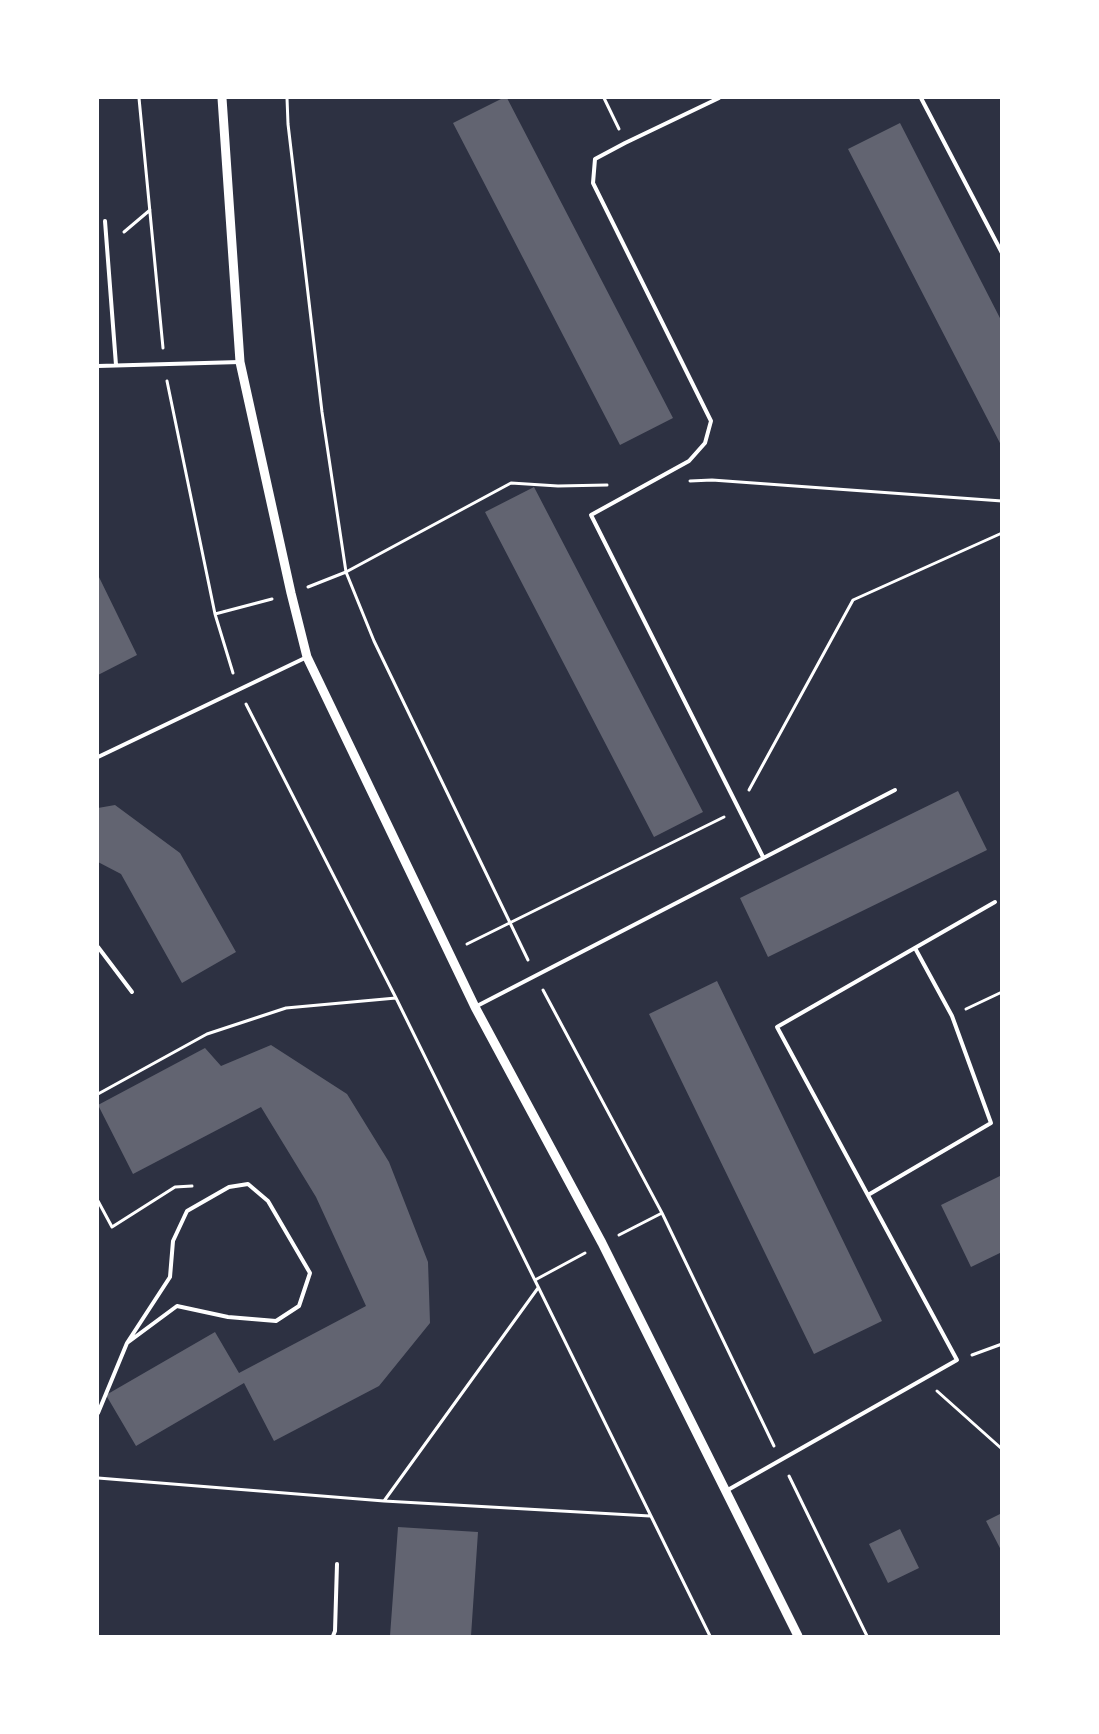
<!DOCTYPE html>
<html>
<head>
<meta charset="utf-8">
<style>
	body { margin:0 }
	#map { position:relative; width:1099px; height:1734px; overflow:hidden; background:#2d3142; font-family:"Source Sans 3",sans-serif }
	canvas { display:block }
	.frame { position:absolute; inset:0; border:99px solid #fff; pointer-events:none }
</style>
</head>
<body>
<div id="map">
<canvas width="1099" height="1734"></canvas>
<div class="frame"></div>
</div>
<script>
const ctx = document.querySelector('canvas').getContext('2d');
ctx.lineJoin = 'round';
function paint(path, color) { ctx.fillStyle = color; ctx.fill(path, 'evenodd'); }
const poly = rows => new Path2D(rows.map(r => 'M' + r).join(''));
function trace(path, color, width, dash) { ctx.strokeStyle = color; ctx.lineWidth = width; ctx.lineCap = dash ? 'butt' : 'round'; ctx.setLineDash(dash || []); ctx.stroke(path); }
paint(poly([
	[503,98,507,98,673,418,620,445,453,123],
	[900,123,1002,322,1002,447,848,149],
	[534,487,703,812,654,837,485,512],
	[98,575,137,655,98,675],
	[958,791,987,850,768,957,740,898],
	[115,805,180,853,236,952,182,983,121,874,98,862,98,808],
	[717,981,882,1321,814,1354,649,1014],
	[271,1045,347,1094,389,1162,428,1262,430,1323,379,1386,274,1441,244,1383,136,1446,106,1395,215,1332,239,1373,366,1306,316,1197,261,1107,133,1174,98,1105,205,1048,221,1066],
	[1002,1175,1002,1252,971,1267,941,1205],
	[1002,1513,1002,1552,986,1521],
	[398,1527,478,1532,471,1636,390,1636],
	[900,1529,919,1568,888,1583,869,1544]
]), '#626471');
trace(poly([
	[139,98,163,348],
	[287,98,288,124,322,412,346,572,308,587],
	[604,98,619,129],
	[124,232,150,210],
	[167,381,215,614,272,599],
	[690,481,712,480,1002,501],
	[215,614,233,673],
	[246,704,396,998,710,1636],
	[749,790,853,600,1002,533],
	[467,944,724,817],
	[528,960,374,641,346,572,511,483,558,486,607,485],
	[543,990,662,1213,774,1446],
	[966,1009,1002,992],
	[98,1094,207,1034,286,1008,396,998],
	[98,1201,112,1227,175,1187,192,1186],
	[619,1235,662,1213],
	[535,1280,585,1253],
	[972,1355,1002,1344],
	[937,1391,1002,1449],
	[789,1476,867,1636],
	[98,1478,384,1501,538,1288],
	[384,1501,650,1516]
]), '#fff', 3);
trace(poly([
	[719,98,625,143,595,159,593,183,711,421,705,443,689,461,591,515,763,857],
	[921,98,1002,253],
	[105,221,116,365],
	[98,366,240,362],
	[98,757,307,657],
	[98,947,132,992],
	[475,1007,895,790],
	[868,1195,991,1123,952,1016,915,948,917,947],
	[98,1413,127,1343,170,1277,173,1241,187,1211,229,1187,248,1184,268,1201,310,1273,299,1306,276,1321,228,1317,177,1306,127,1343],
	[726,1491,957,1360,777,1027,995,902],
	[333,1636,335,1631,337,1564]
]), '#fff', 4);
trace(poly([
	[222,98,240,362,291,593,307,657,475,1007,602,1243,798,1636]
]), '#fff', 9);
</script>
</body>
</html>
